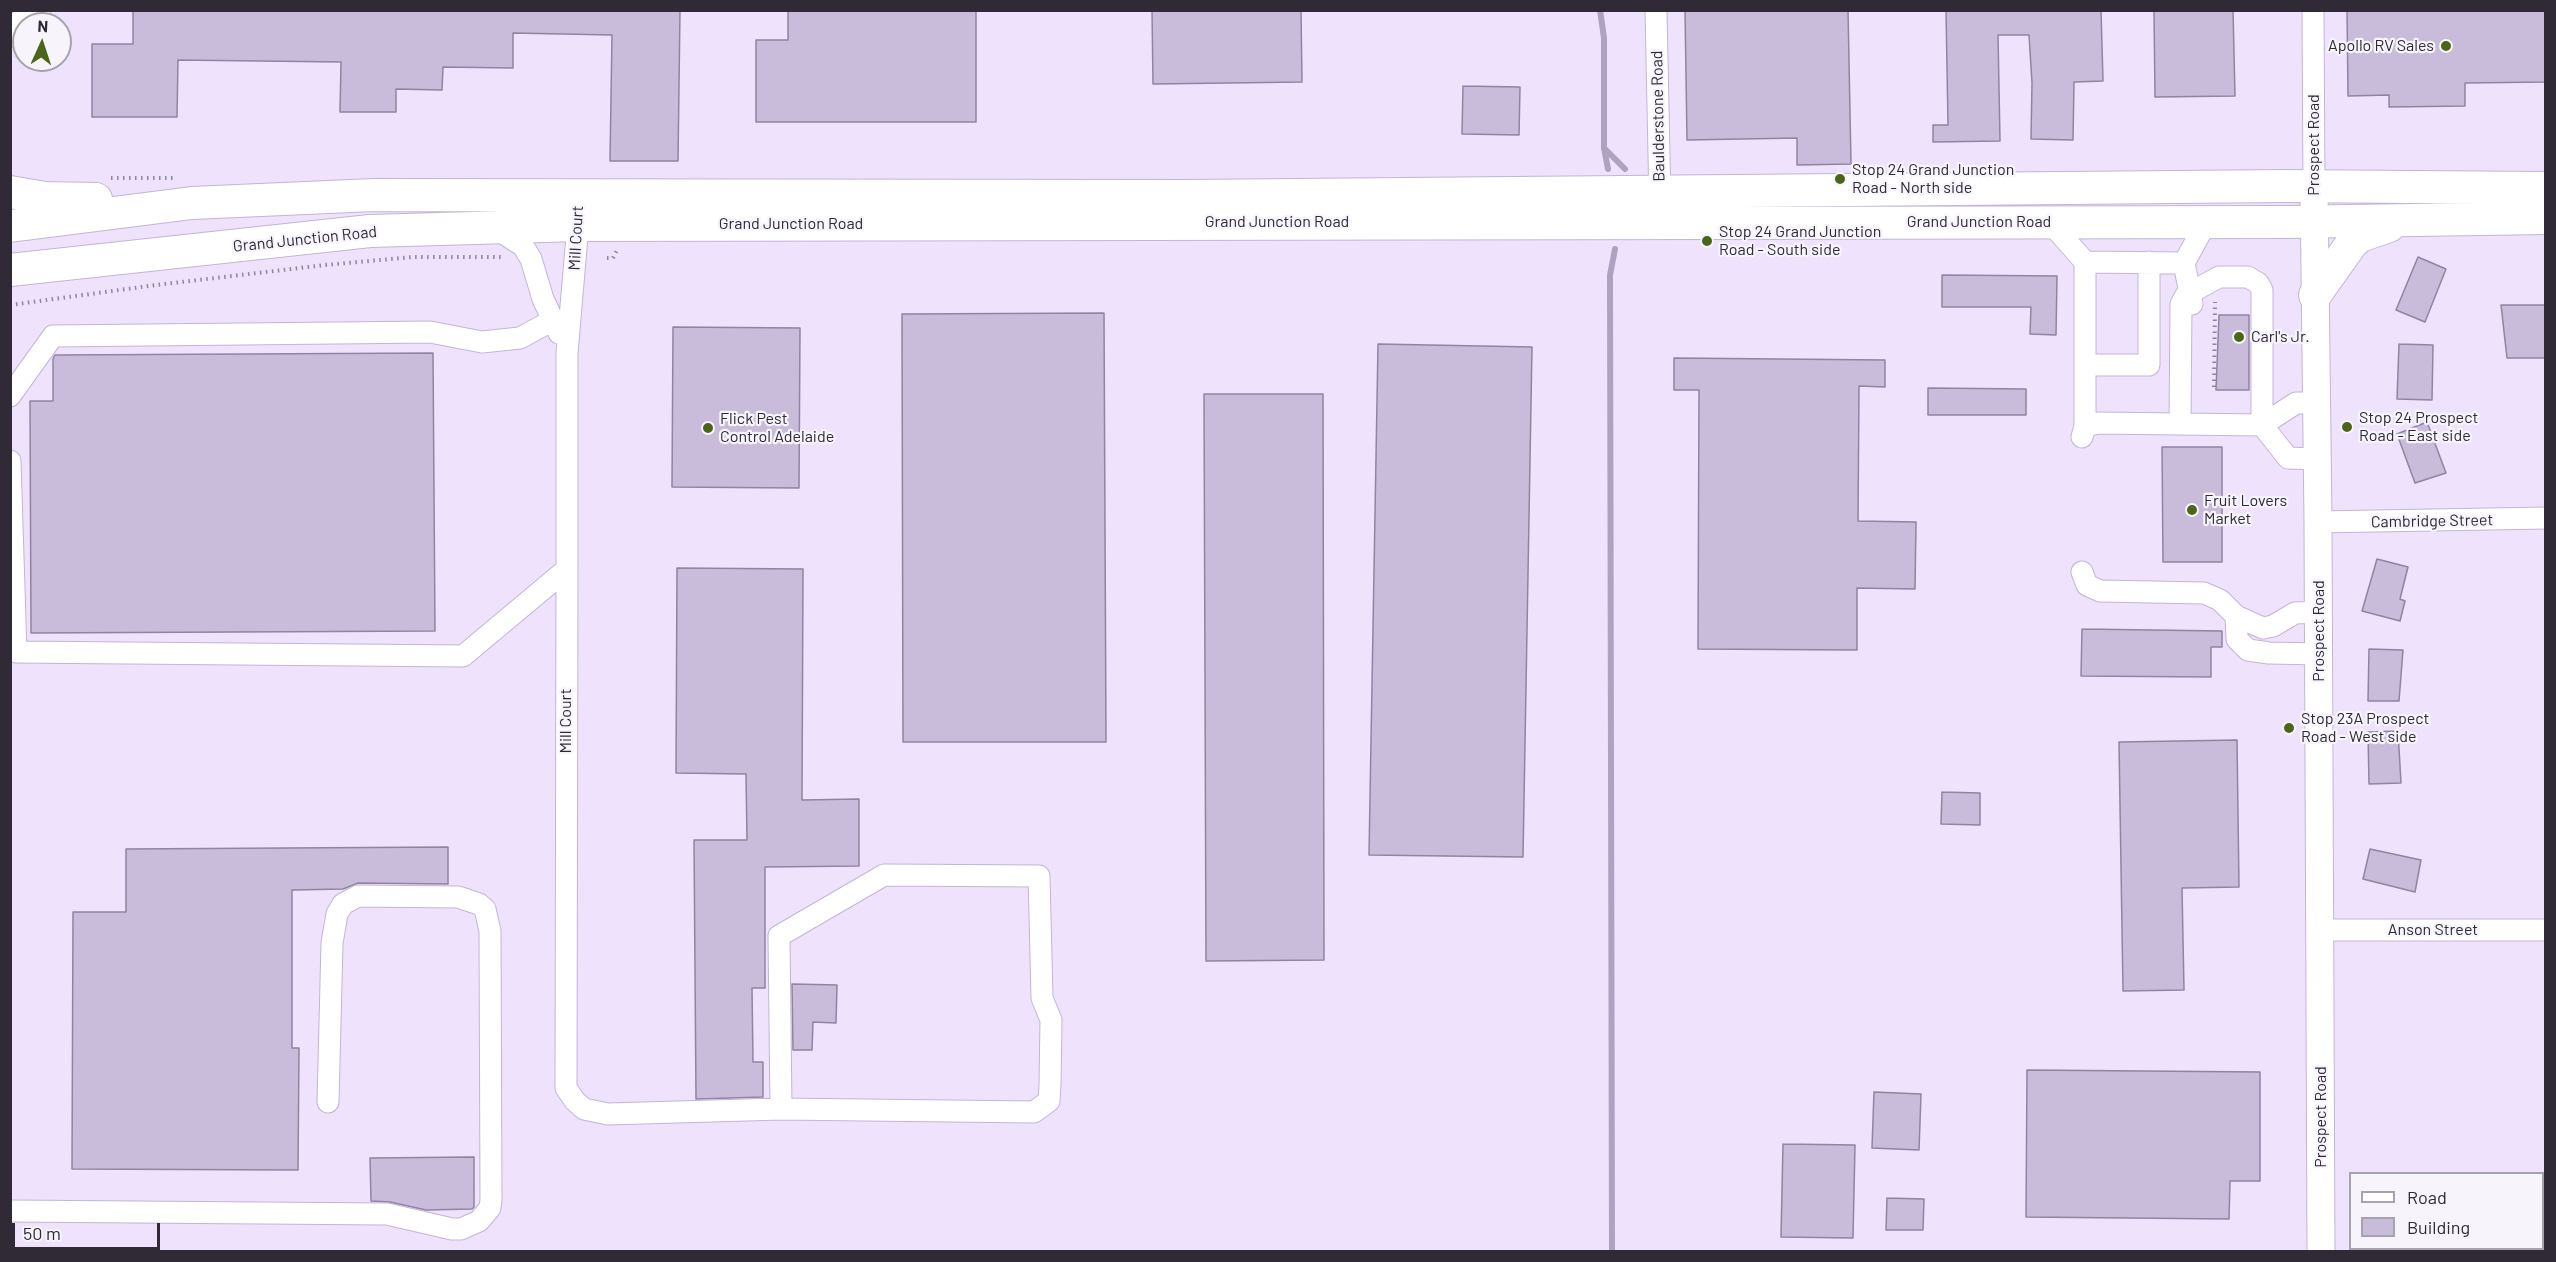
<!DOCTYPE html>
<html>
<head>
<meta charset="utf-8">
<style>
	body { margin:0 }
	#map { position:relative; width:2556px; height:1262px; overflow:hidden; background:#eee2fd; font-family:Barlow,sans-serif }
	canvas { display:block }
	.frame { position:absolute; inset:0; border:12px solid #2f2a36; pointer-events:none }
	.legend { position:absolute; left:2349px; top:1172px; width:195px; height:78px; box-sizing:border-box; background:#f7f4fb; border:2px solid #a7a3ac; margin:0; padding:8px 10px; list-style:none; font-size:18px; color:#2f2a36 }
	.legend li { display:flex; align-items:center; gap:12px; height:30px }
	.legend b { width:30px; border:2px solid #a7a3ac }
	.north { position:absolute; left:12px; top:12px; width:60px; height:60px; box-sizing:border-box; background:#f7f4fb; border:2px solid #a7a3ac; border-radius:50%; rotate:3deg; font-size:16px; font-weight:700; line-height:24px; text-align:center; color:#2f2a36 }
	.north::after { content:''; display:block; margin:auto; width:21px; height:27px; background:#4b6618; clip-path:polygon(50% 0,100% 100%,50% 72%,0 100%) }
	.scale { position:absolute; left:12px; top:1223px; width:148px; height:27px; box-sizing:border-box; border:3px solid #2f2a36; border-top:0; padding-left:8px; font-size:18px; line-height:21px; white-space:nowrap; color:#2f2a36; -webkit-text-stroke:4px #f7f4fb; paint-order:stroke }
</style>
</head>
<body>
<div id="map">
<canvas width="2556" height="1262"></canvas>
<div class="frame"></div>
<ul class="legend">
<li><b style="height:8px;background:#fff"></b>Road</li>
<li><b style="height:16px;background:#c9bcdb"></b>Building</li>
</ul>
<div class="north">N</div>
<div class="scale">50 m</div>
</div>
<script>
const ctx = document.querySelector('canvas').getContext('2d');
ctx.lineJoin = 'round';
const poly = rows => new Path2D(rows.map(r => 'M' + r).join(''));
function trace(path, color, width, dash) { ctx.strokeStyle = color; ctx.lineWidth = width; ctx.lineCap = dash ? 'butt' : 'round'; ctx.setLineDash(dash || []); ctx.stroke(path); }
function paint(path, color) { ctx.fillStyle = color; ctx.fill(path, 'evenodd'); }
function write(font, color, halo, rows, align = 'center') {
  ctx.font = font + ' Barlow,sans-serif'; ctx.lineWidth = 4.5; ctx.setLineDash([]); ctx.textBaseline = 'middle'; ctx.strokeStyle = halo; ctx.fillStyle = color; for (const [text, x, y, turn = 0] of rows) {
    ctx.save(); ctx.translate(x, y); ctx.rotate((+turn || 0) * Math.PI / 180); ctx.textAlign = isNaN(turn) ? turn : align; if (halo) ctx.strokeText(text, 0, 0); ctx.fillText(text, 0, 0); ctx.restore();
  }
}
trace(poly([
	[1600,10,1604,38,1604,148,1608,169],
	[1604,148,1625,169],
	[1612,1252,1610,275,1615,249]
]), '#afa2c0', 6);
const building = poly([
	[133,10,680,10,678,161,610,161,612,35,513,33,513,68,443,67,442,90,396,89,396,112,340,112,341,62,178,60,177,117,92,117,92,44,133,44,133,10],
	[788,10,976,10,976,122,756,122,756,40,788,40,788,10],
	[1152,10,1301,10,1302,82,1153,84,1152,10],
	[1685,10,1848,10,1851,164,1797,165,1797,138,1687,140,1685,10],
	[1946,10,2101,10,2103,81,2074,82,2073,140,2031,139,2032,83,2029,35,1998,35,2000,141,1933,142,1933,125,1948,125,1946,10],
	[2154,10,2233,10,2235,96,2155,97,2154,10],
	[2347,10,2546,10,2546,82,2465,83,2465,106,2389,107,2389,95,2348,96,2347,10],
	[1463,86,1520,87,1519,135,1462,134,1463,86],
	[2418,257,2446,269,2425,322,2396,310,2418,257],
	[1942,275,2057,276,2056,335,2030,334,2031,307,1942,307,1942,275],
	[2501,305,2546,305,2546,358,2507,358,2501,305],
	[1104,313,1106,742,903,742,902,314,1104,313],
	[2219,315,2249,315,2249,390,2216,390,2219,315],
	[673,327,800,328,799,488,672,487,673,327],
	[1378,344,1532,347,1523,857,1369,855,1378,344],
	[2399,344,2433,345,2432,400,2397,399,2399,344],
	[433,353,435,631,31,633,30,401,53,401,53,359,55,355,433,353],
	[1674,358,1885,360,1885,387,1859,386,1858,521,1916,522,1915,589,1857,588,1857,650,1698,649,1699,390,1674,390,1674,358],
	[1928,388,2026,389,2026,415,1928,415,1928,388],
	[1204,394,1323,394,1324,960,1206,961,1204,394],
	[2427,422,2446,473,2415,483,2397,434,2427,422],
	[2162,447,2222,447,2222,562,2163,562,2162,447],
	[2377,559,2408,567,2400,599,2405,601,2400,621,2362,611,2377,559],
	[677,568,803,569,802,800,859,799,859,866,765,867,765,988,752,988,753,1062,763,1062,763,1097,696,1099,694,840,747,840,746,774,676,773,677,568],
	[2082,629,2222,631,2222,647,2211,647,2211,677,2081,676,2082,629],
	[2369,649,2403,650,2399,701,2368,701,2369,649],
	[2398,731,2401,783,2369,784,2368,732,2398,731],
	[2237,740,2239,887,2182,888,2184,990,2123,991,2119,742,2237,740],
	[1942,792,1980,793,1980,825,1941,824,1942,792],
	[448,847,448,884,358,883,343,889,292,890,292,1048,299,1048,298,1170,72,1169,73,912,126,912,126,849,448,847],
	[2370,849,2421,860,2415,892,2363,879,2370,849],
	[792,984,837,985,836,1023,813,1022,812,1050,793,1050,792,984],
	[2027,1070,2260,1072,2260,1181,2230,1181,2229,1219,2026,1217,2027,1070],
	[1874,1092,1921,1094,1919,1150,1872,1148,1874,1092],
	[1783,1144,1855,1145,1853,1238,1781,1237,1783,1144],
	[474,1157,474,1207,472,1209,426,1210,390,1202,371,1201,370,1158,474,1157],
	[1887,1198,1924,1199,1923,1230,1886,1230,1887,1198]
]);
paint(building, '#c9bcdb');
trace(building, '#9183a2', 1.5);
const minor = poly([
	[1656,10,1660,203],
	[2313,10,2314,187],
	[579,213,567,353,567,569,566,1088,575,1101,584,1109,608,1114,781,1109,1034,1112,1049,1101,1050,1085,1051,1020,1042,998,1039,876,884,875,779,936,781,1109],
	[2049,221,2085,262,2184,263],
	[495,228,523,246,531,259,543,299,559,333],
	[2192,304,2184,263,2207,221],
	[2085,365,2149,365,2149,262],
	[10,396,53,336,430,332,482,342,520,338,553,320],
	[2180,424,2181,304,2186,295,2219,277,2248,277,2258,283,2262,290,2262,425,2288,458,2317,459],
	[2085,426,2085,262],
	[2082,437,2085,426,2098,423,2262,425,2296,403,2316,403],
	[10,461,16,652,463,656,567,569],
	[2318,522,2546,518],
	[2082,572,2087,585,2100,591,2204,593,2220,600,2236,616,2263,628,2273,626,2295,613,2319,612],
	[2236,616,2237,639,2248,650,2269,653,2319,654],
	[2321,930,2546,930],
	[10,1211,387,1214,452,1229,461,1229,479,1221,490,1208,491,1200,490,931,485,909,479,904,458,897,358,896,343,904,337,914,332,943,328,1102]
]);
const major = poly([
	[10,33,37,10],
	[2314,187,2318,522,2321,1252]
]);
const highway = poly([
	[10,192,45,198,96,199],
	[10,226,192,203,374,195,1184,196,2284,186,2546,188],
	[10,270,370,231,579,225,2285,222,2546,218],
	[2315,295,2352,243,2360,236,2389,226]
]);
trace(minor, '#c3b5d5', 23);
trace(major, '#c3b5d5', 29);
trace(highway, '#c3b5d5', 34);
trace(poly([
	[111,178,173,178],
	[607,258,613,258,617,250],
	[10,305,156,285,325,265,413,257,501,257],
	[2214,387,2215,302]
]), '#8d8598', 4, [1.5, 4.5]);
trace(minor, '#fff', 21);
trace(major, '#fff', 27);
trace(highway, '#fff', 32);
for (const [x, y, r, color] of [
	[2446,46,6,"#4b6618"],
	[1840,179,6,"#4b6618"],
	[1707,241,6,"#4b6618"],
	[2239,337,6,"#4b6618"],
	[2347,427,6,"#4b6618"],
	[708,428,6,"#4b6618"],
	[2192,510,6,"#4b6618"],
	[2289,728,6,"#4b6618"]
]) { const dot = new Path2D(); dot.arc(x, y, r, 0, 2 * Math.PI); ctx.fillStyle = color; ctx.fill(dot); trace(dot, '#f7f4fb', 2); }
write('16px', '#2f2a36', '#f7f4fb', [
	["Apollo RV Sales",2434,46,"right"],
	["Stop 24 Grand Junction",1852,170],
	["Road - North side",1852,188],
	["Stop 24 Grand Junction",1719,232],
	["Road - South side",1719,250],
	["Carl's Jr.",2251,337],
	["Stop 24 Prospect",2359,418],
	["Road - East side",2359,436],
	["Flick Pest",720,419],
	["Control Adelaide",720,437],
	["Fruit Lovers",2204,501],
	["Market",2204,519],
	["Stop 23A Prospect",2301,719],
	["Road - West side",2301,737]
], 'left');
write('16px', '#2f2a36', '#f7f4fb', [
	["Baulderstone Road",1658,116,-91],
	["Prospect Road",2314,145,-90],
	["Grand Junction Road",1277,222],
	["Grand Junction Road",1979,222],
	["Grand Junction Road",791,224],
	["Mill Court",576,238,-87],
	["Grand Junction Road",305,239,-6],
	["Cambridge Street",2432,521,-1],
	["Prospect Road",2319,631,-90],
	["Mill Court",566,721,-90],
	["Anson Street",2433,930],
	["Prospect Road",2321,1117,-90]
]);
</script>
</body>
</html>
